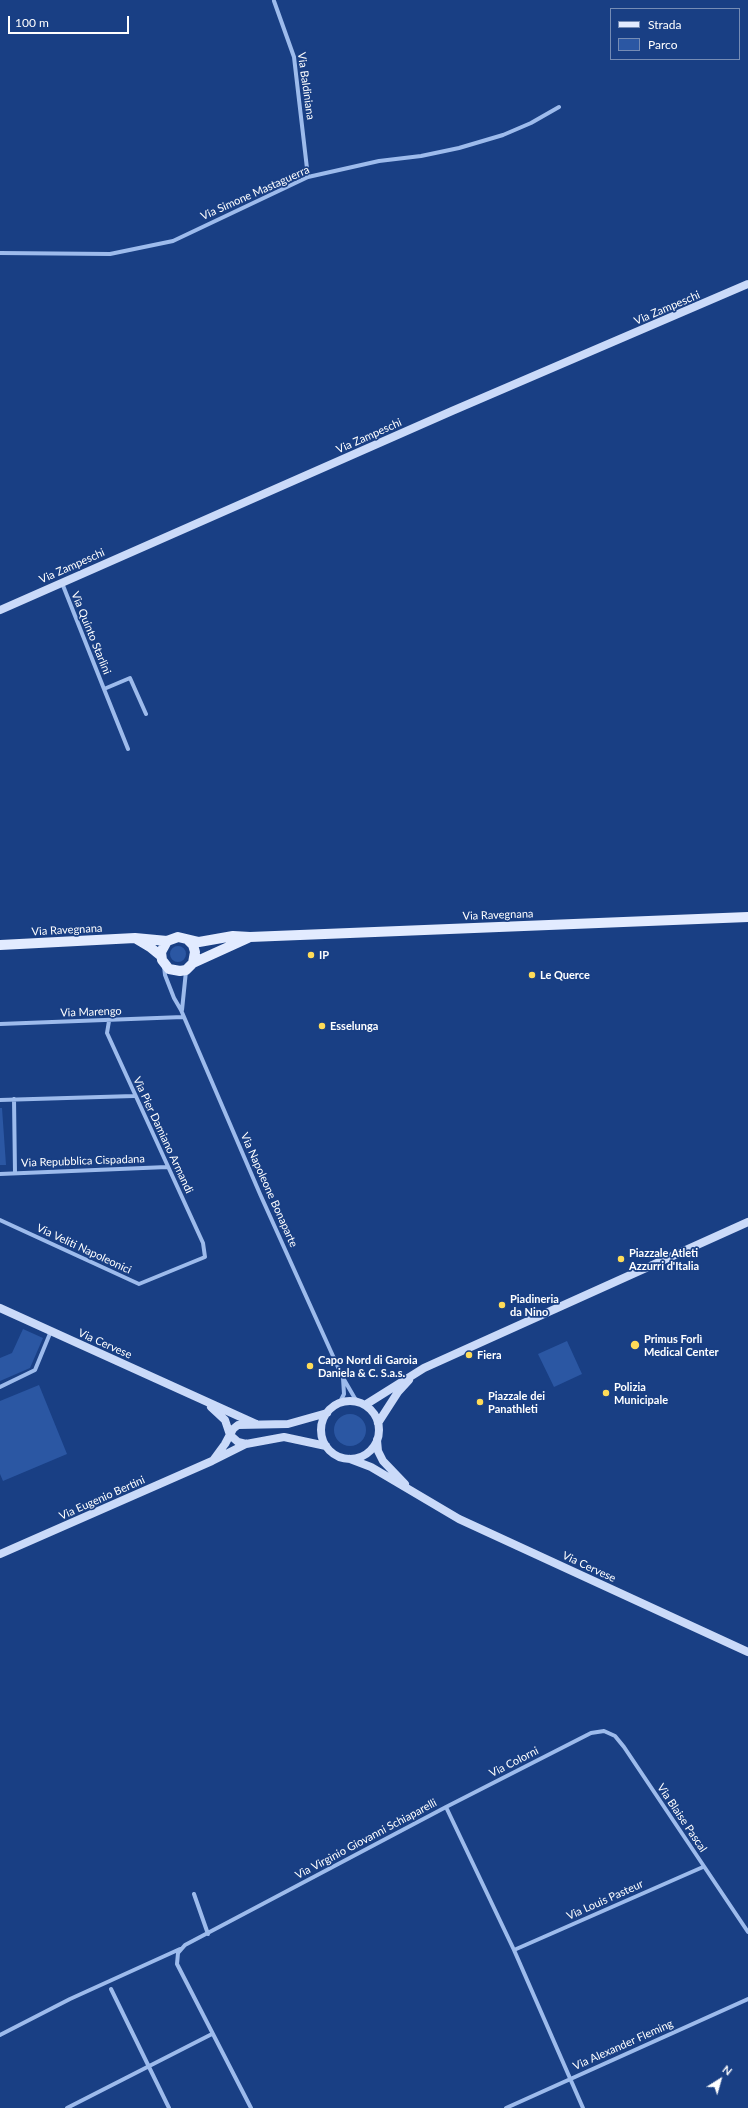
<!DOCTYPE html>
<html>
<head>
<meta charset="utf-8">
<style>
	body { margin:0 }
	#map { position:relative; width:748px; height:2108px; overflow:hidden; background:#193f84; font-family:Lato,sans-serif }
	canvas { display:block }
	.legend { position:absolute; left:610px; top:8px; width:130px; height:52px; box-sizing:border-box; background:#193f84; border:1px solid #758cb5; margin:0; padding:5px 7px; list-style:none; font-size:12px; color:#fff }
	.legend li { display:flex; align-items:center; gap:8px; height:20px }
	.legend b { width:20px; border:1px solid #758cb5 }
	.north { position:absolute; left:700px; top:2060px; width:40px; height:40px; -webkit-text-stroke:3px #193f84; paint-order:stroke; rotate:37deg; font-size:11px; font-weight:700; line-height:16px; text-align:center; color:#fff }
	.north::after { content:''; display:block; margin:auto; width:14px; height:18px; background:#fff; clip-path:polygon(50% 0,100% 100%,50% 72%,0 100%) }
	.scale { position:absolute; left:8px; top:16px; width:121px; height:18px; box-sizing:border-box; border:2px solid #fff; border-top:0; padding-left:5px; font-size:12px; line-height:14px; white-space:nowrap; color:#fff; -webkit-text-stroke:3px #193f84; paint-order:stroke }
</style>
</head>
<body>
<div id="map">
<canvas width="748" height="2108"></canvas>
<ul class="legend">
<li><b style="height:5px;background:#e2ebff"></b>Strada</li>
<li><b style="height:11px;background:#2b57a3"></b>Parco</li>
</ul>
<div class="north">N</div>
<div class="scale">100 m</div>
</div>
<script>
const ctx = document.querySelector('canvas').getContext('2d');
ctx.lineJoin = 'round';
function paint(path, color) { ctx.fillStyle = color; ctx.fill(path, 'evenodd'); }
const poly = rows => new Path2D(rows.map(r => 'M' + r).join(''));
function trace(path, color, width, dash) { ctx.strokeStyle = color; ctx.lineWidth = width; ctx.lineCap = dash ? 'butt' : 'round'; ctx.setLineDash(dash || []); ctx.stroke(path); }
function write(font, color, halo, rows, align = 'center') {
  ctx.font = font + ' Lato,sans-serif'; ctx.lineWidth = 3.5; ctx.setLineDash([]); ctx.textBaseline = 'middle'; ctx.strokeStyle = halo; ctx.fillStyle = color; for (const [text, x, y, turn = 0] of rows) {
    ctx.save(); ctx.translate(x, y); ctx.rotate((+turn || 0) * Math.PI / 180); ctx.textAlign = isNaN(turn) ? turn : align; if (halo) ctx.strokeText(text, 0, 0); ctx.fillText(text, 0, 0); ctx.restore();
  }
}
paint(poly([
	'170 954a8 8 0 1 1 16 0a8 8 0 1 1-16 0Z',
	[0,1108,2,1108,6,1165,0,1165],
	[23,1329,43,1338,30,1368,0,1381,0,1358,12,1353],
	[567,1341,582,1374,554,1387,538,1354],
	[39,1385,67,1454,3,1481,0,1474,0,1401],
	'334 1430a16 16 0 1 1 32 0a16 16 0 1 1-32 0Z'
]), '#2b57a3');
trace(poly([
	[274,1,294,57,308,177],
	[0,253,110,254,173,241,308,177,379,161,421,156,459,148,503,135,531,123,559,107],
	[62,583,104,689],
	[128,749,104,689,130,678,146,714],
	[164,966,165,975,174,998,181,1010,260,1194,342,1376,357,1402],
	[182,1010,186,971],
	[0,1024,183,1017],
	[14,1099,15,1173],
	[0,1100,134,1096],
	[0,1174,167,1167],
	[0,1220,139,1284,205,1257,203,1243,107,1033,109,1021],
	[0,1387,35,1370,51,1331],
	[339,1404,344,1394,343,1378],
	[446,1807,591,1733,604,1731,615,1736,624,1747,748,1932],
	[194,1894,208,1934],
	[514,1950,703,1867],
	[111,1989,169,2108],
	[0,2035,70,1999,180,1949],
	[67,2108,212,2034],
	[251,2108,177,1964,178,1953,185,1945,446,1807,514,1950,583,2108],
	[506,2108,748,1999]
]), '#9dbbec', 4);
trace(poly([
	[0,610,452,411,748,284],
	[0,1308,256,1424],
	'321 1430a29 29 0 1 1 58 0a29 29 0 1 1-58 0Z',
	[365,1405,424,1368,748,1222],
	[211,1407,225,1420,230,1435,238,1442,246,1444,284,1437,326,1446],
	[378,1423,398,1392,409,1380],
	[377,1440,378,1451,383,1461,405,1484],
	[214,1459,225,1444,233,1429,238,1425,288,1424,327,1413],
	[350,1459,371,1467,459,1519,748,1652],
	[0,1554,212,1461,246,1444]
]), '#cadaf9', 8);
trace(poly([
	[135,938,150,947,161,956],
	[188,940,193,945,195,952,193,963,186,970,180,971,169,969,162,960,161,952,167,941,178,937,199,942,233,936,250,937,748,917],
	[0,945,135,938,167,941],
	[193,963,248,938]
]), '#e2ebff', 10);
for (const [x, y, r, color] of [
	[311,955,4,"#ffdc58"],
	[532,975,4,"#ffdc58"],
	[322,1026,4,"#ffdc58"],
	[621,1259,4,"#ffdc58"],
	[502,1305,4,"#ffdc58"],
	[635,1345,5,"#ffdc58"],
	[469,1355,4,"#ffdc58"],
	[310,1366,4,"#ffdc58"],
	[606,1393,4,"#ffdc58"],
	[480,1402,4,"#ffdc58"]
]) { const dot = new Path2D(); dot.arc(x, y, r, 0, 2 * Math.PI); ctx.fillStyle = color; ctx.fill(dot); trace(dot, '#193f84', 1.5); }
write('11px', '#fff', '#193f84', [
	["Via Baldiniana",306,86,82],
	["Via Simone Mastaguerra",255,193,-24],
	["Via Zampeschi",667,308,-23],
	["Via Zampeschi",369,436,-24],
	["Via Zampeschi",72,566,-24],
	["Via Quinto Starlini",91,633,68],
	["Via Ravegnana",498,915,-2],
	["Via Ravegnana",67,930,-3],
	["Via Marengo",91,1012,-2],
	["Via Pier Damiano Armandi",163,1135,65],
	["Via Repubblica Cispadana",83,1161,-2],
	["Via Napoleone Bonaparte",269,1190,66],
	["Via Veliti Napoleonici",84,1249,25],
	["Via Cervese",105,1344,24],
	["Via Eugenio Bertini",102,1498,-24],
	["Via Cervese",589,1567,25],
	["Via Colorni",514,1762,-27],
	["Via Blaise Pascal",682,1818,56],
	["Via Virginio Giovanni Schiaparelli",366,1839,-28],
	["Via Louis Pasteur",605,1900,-24],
	["Via Alexander Fleming",623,2045,-24]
]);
write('bold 11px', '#fff', '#193f84', [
	["IP",319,955],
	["Le Querce",540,975],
	["Esselunga",330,1026],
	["Piazzale Atleti",629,1253],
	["Azzurri d'Italia",629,1266],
	["Piadineria",510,1299],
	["da Nino",510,1312],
	["Primus Forlì",644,1339],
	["Medical Center",644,1352],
	["Fiera",477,1355],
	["Capo Nord di Garoia",318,1360],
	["Daniela & C. S.a.s.",318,1373],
	["Polizia",614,1387],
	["Municipale",614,1400],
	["Piazzale dei",488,1396],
	["Panathleti",488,1409]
], 'left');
</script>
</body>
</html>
